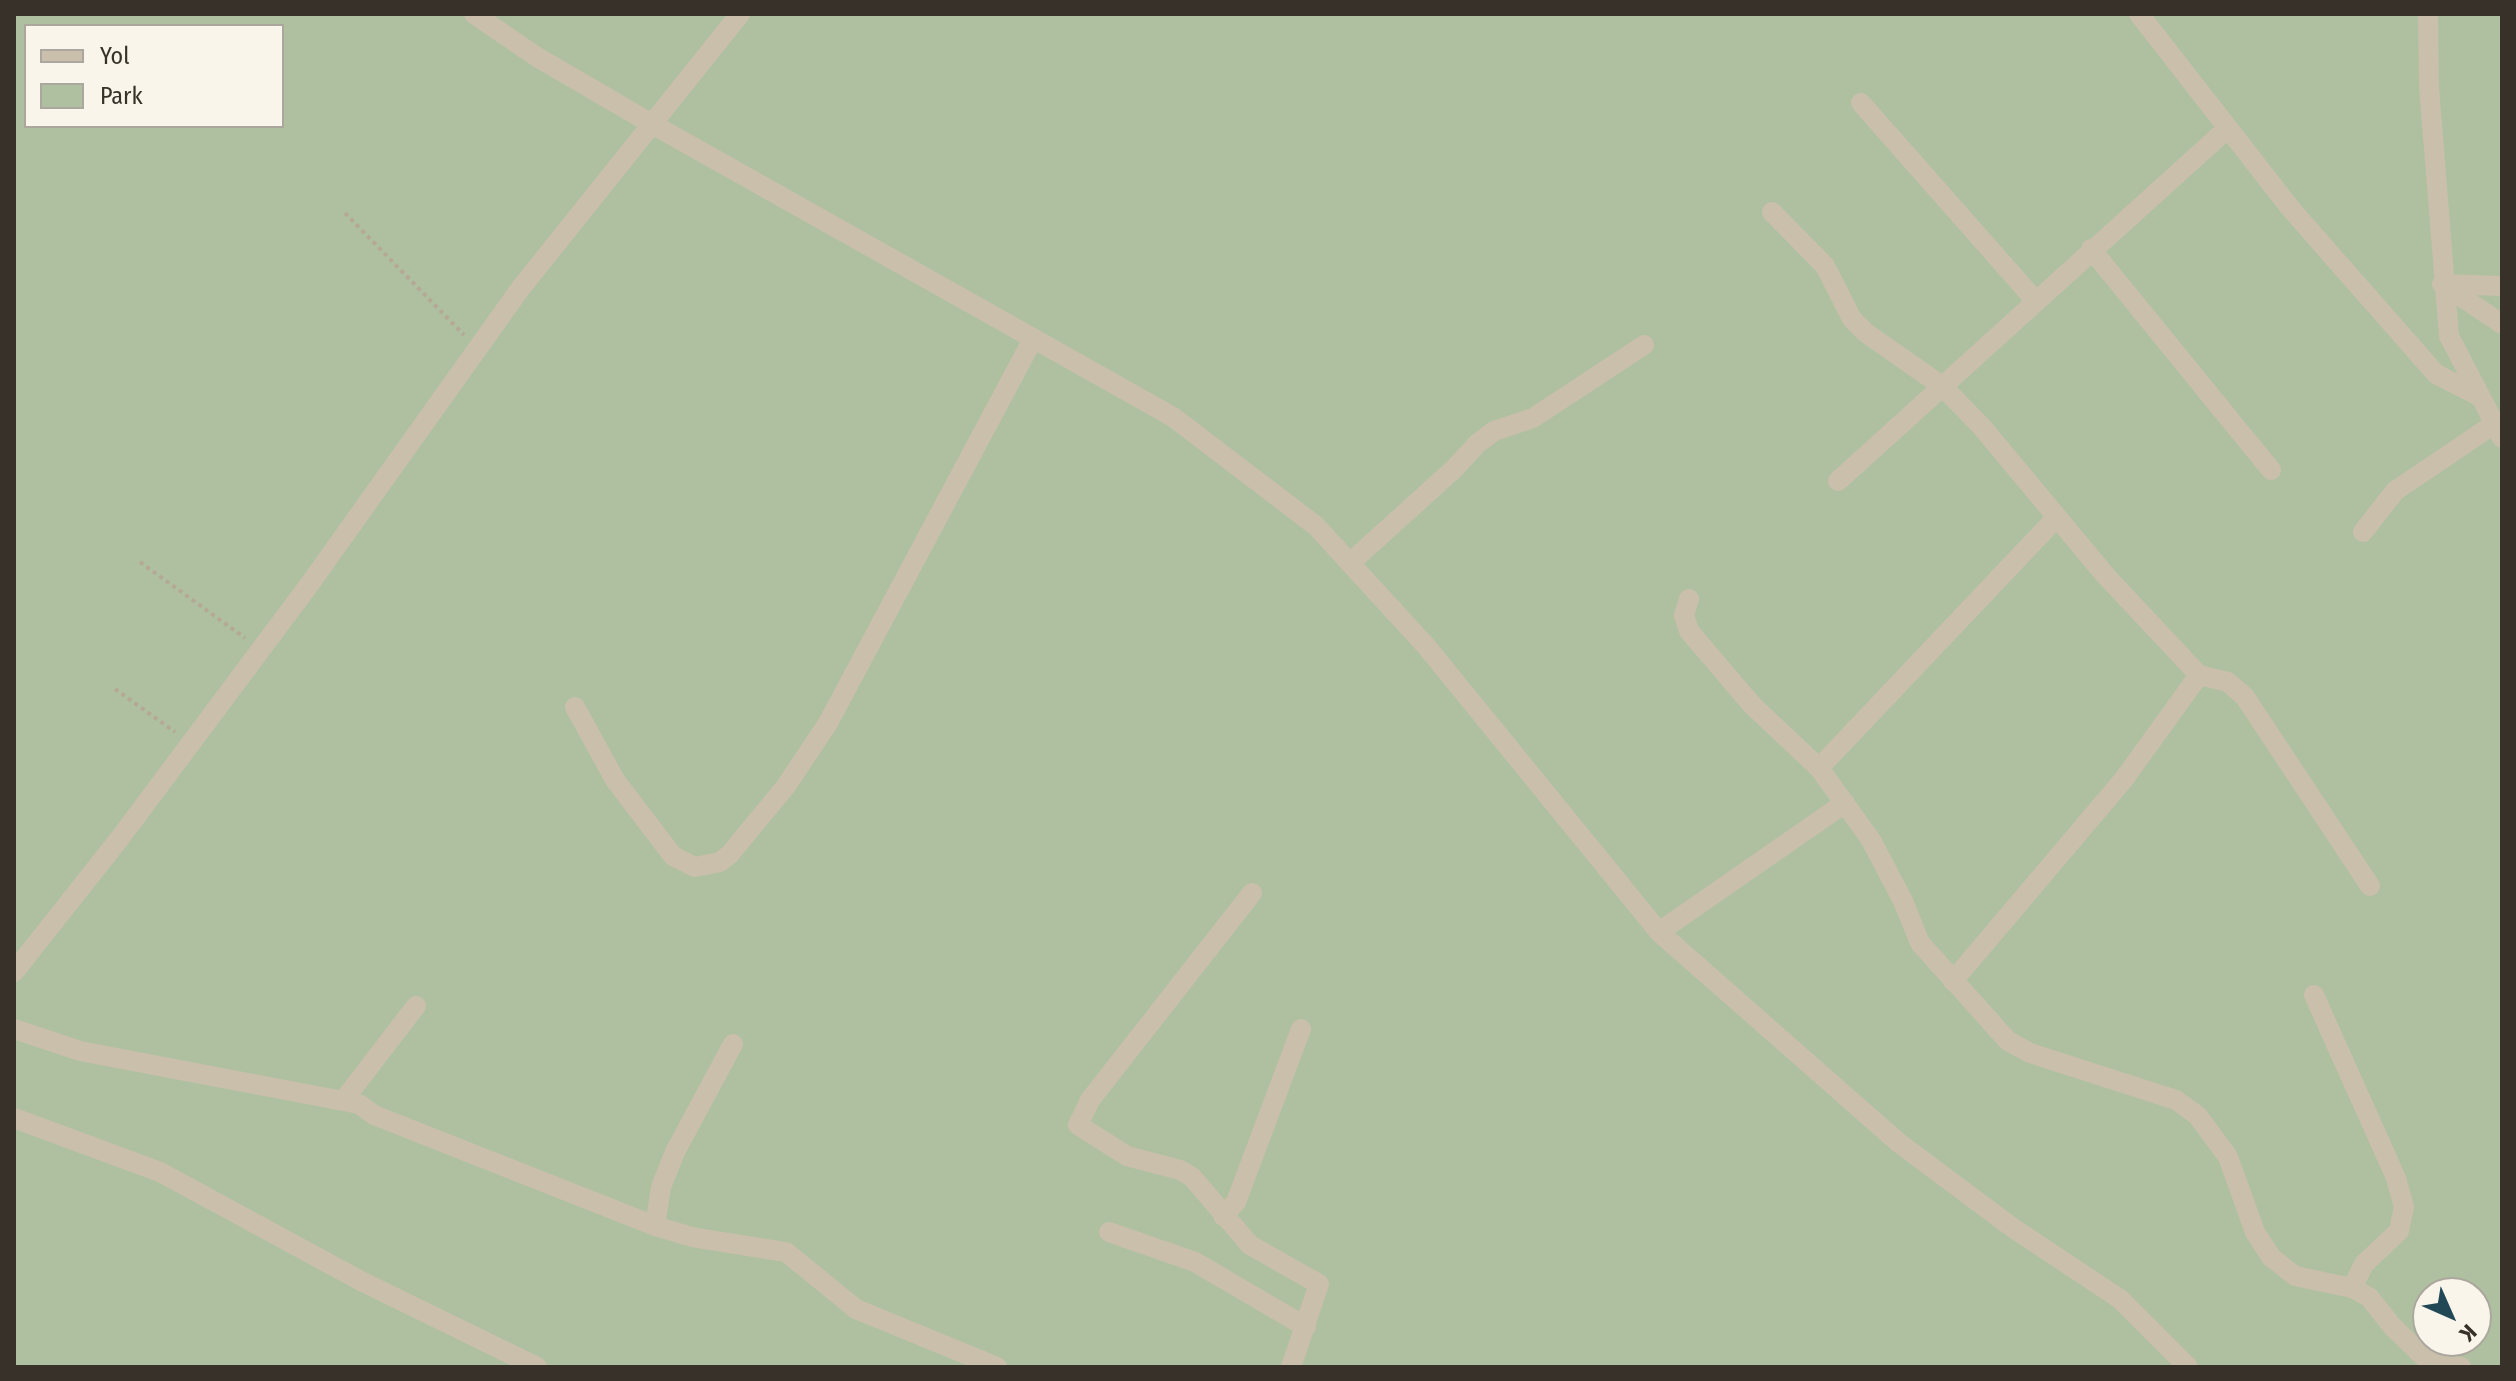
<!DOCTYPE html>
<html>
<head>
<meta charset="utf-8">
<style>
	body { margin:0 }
	#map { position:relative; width:2516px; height:1381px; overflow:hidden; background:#f1ecdf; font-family:"Fira Sans Condensed",sans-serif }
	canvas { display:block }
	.frame { position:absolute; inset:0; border:16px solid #37312a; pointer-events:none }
	.legend { position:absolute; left:24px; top:24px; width:260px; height:104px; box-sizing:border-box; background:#f9f5eb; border:2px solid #aba79e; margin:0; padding:10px 14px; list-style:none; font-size:24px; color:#37312a }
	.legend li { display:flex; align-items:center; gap:16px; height:40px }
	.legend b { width:40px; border:2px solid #aba79e }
	.north { position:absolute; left:2412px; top:1277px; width:80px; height:80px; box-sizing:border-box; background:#f9f5eb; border:2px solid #aba79e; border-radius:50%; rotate:135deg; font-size:22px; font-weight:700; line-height:32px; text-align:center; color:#37312a }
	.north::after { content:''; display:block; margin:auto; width:28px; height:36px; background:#224856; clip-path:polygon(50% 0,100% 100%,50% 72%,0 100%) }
</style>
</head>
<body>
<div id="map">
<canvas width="2516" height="1381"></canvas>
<div class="frame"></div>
<ul class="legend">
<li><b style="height:10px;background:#c9bfab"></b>Yol</li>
<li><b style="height:22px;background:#aec09f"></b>Park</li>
</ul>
<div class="north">K</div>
</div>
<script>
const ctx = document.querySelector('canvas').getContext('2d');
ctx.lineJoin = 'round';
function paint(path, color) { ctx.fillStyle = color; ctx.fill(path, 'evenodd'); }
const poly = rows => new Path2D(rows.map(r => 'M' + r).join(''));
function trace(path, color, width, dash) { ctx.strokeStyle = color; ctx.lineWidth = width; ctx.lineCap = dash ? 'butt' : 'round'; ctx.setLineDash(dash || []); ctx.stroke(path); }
paint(poly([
	[14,14,2502,14,2502,1367,14,1367],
	[26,26,282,26,282,126,26,126],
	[2428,1293,2476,1293,2476,1341,2428,1341]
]), '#aec09f');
trace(poly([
	[345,213,464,335],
	[140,562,245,638],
	[115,689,175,732]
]), '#b5a995', 4, [4, 4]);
trace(poly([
	[474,14,537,57,652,124,1173,417,1316,526,1426,646,1659,932,1899,1143,2013,1228,2120,1299,2188,1367],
	[2139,14,2291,209,2436,374,2479,396],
	[2428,14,2429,87,2449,336,2502,438],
	[1861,103,2034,299],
	[1772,212,1825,266,1852,319,1866,333,1942,386,1982,427,2106,576,2199,675],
	[2091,249,2271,470],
	[2442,284,2502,324],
	[2442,284,2502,286],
	[1838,481,2228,128],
	[2363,532,2395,491,2494,424],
	[1350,563,1455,468,1477,444,1494,431,1533,418,1644,345],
	[1689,599,1684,615,1689,631,1752,705,1819,768,1871,840,1903,901,1920,943,2008,1041,2030,1053,2176,1100,2198,1116,2228,1157,2255,1232,2271,1257,2295,1276,2352,1288,2369,1297,2392,1326,2426,1359,2461,1367],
	[575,707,615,780,673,856,695,867,720,862,730,854,786,786,828,723,1033,339],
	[1819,768,2057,517],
	[1252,893,1090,1100,1078,1125,1127,1156,1180,1170,1192,1177,1250,1245,1319,1284,1291,1367],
	[1659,932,1845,803],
	[14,972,120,838,309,585,520,289,740,14],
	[1953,981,2124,779,2199,675,2228,682,2245,697,2370,886],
	[2314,995,2396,1178,2404,1207,2399,1231,2364,1264,2352,1288],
	[14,1029,80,1051,359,1104,374,1115,655,1226,692,1237,786,1252,856,1309,997,1367],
	[343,1101,416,1006],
	[14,1118,160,1172,361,1281,537,1367],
	[1223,1216,1236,1202,1301,1029],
	[655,1226,661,1187,675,1152,733,1044],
	[1109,1232,1195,1262,1306,1327]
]), '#c9bfab', 20);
</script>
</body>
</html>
